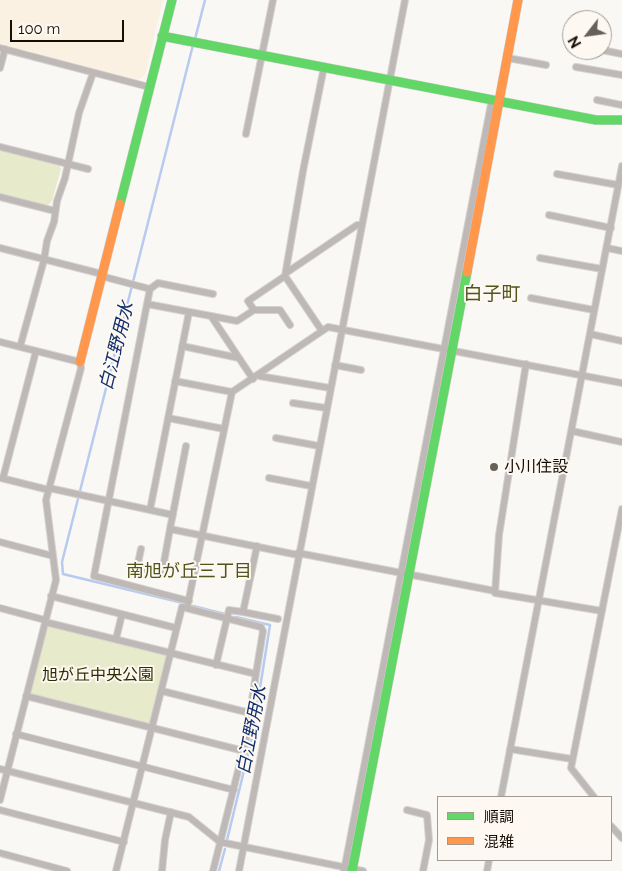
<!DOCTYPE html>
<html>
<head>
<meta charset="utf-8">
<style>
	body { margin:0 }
	#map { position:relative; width:622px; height:871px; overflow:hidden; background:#faf8f5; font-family:Raleway,"Noto Sans JP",sans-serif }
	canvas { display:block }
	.legend { position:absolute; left:437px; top:796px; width:175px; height:65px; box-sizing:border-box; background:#fdf8f2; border:1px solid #a09a93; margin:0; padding:6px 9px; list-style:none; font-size:15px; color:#150e04 }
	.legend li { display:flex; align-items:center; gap:10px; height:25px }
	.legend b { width:25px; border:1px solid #a09a93 }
	.north { position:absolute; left:562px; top:10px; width:50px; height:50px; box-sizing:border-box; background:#fdf8f2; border:1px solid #a09a93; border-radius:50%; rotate:240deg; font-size:14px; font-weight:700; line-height:20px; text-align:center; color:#150e04 }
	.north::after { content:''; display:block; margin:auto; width:18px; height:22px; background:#656058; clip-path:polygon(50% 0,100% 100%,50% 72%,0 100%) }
	.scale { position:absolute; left:10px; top:20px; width:114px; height:22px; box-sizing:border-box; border:2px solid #150e04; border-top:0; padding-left:6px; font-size:15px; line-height:18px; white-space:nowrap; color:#150e04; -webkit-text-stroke:4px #fdf8f2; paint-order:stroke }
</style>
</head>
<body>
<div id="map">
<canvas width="622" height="871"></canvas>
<ul class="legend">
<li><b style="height:6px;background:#63d668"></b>順調</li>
<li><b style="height:6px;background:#ff974d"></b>混雑</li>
</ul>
<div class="north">N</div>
<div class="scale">100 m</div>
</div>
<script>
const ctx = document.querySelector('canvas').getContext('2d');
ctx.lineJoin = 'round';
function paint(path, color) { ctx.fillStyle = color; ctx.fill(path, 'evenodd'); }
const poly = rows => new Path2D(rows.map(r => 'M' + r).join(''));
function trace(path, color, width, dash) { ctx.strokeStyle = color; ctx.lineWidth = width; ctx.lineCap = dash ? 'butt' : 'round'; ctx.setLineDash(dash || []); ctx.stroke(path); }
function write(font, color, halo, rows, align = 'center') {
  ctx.font = font + ' Raleway,"Noto Sans JP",sans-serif'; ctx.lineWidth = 4; ctx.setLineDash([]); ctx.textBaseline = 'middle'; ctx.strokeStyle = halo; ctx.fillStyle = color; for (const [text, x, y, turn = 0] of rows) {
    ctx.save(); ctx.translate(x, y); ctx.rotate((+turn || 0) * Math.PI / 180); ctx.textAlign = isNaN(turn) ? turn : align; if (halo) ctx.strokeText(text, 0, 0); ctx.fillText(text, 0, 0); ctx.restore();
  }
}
paint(poly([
	[0,0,163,0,145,75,138,80,0,45]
]), '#fbf1e2');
paint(poly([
	[0,150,59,164,61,169,52,201,47,206,0,194],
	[49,625,165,655,166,659,151,722,148,724,32,695,30,690,46,627]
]), '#e8eacc');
trace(poly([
	[195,39,205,0],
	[183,603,63,574,62,562,193,45],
	[193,606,225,614],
	[371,752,463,271],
	[227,840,252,738,270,625,236,617],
	[219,871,225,849]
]), '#b7caef', 2.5);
const street = poly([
	[0,48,149,87],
	[602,50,622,54],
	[508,58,546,65],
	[576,67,622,75],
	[0,68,5,49],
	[597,100,622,105],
	[246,134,273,0],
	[0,147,88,169],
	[557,174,618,185],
	[0,197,55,211],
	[549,215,611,228],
	[0,248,102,274],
	[607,248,622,251],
	[540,258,602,269],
	[286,273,357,225,362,225],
	[101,276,150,289,147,304],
	[150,289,158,283,213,294],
	[531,298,594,310],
	[254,310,248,301,285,276],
	[211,316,237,321,254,310,280,310,290,325],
	[322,331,285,276,303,171,324,67],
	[590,334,622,341],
	[0,342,80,362,81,368,46,500,56,580,0,800],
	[182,346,239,358],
	[20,347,44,260,47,241,54,222,57,201,65,178,79,113,93,73],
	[526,364,499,535,495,593,602,611],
	[335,365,361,370],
	[259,376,330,388],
	[175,381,232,392],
	[293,403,326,408],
	[168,418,224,429],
	[572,431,622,442],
	[276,438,319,446],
	[186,446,170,529,298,555],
	[1,478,49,490],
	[3,478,36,351],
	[269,478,311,486],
	[49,488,173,515],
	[150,510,189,312],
	[0,542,53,556],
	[141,549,137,568,162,573,170,529],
	[298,553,495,591],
	[51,596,176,628],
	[189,601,94,576,147,304,211,316,253,379],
	[0,608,45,620],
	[187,608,232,392,328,327,622,383],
	[243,612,278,619],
	[45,622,256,674,246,739,213,871],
	[116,639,122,614],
	[216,665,229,610,243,612,257,546],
	[162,691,250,713],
	[26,696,244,751],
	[16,734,234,790],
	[510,749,572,759],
	[0,769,189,817,220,842,363,871],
	[501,797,622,166],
	[594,797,571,768,622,509],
	[0,810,124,842],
	[407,810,427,815,429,840,423,871],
	[611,826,622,838],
	[0,853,67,871],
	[116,871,182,607,261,627,263,631,256,674],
	[162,871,165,840,171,812],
	[239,871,405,0],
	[344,871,492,99],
	[487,871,489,860]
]);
const fast = poly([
	[162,36,596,120,622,120],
	[120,204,172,0],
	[352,871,467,272]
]);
const slow = poly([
	[467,272,518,0],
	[80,362,120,204]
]);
trace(street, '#d5d3cf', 8);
trace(fast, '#d5d3cf', 10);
trace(slow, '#d5d3cf', 10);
trace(street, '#beb9b7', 6);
trace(fast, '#63d668', 9);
trace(slow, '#ff974d', 9);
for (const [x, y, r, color] of [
	[494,467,5,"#656058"]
]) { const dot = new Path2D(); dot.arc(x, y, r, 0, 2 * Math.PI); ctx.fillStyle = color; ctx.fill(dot); trace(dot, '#fdf8f2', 2); }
write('16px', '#150e04', '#fdf8f2', [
	["小川住設",504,467]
], 'left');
write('16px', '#2e2f00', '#fdf8f2', [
	["旭が丘中央公園",98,675]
]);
write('italic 18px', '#102e6c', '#fdf8f2', [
	["白江野用水",117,346,-76],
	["白江野用水",252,730,-79]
]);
write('18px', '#50551b', '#fdf8f2', [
	["南旭が丘三丁目",189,572]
]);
write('19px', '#50551b', '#fdf8f2', [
	["白子町",492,294]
]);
</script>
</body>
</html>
